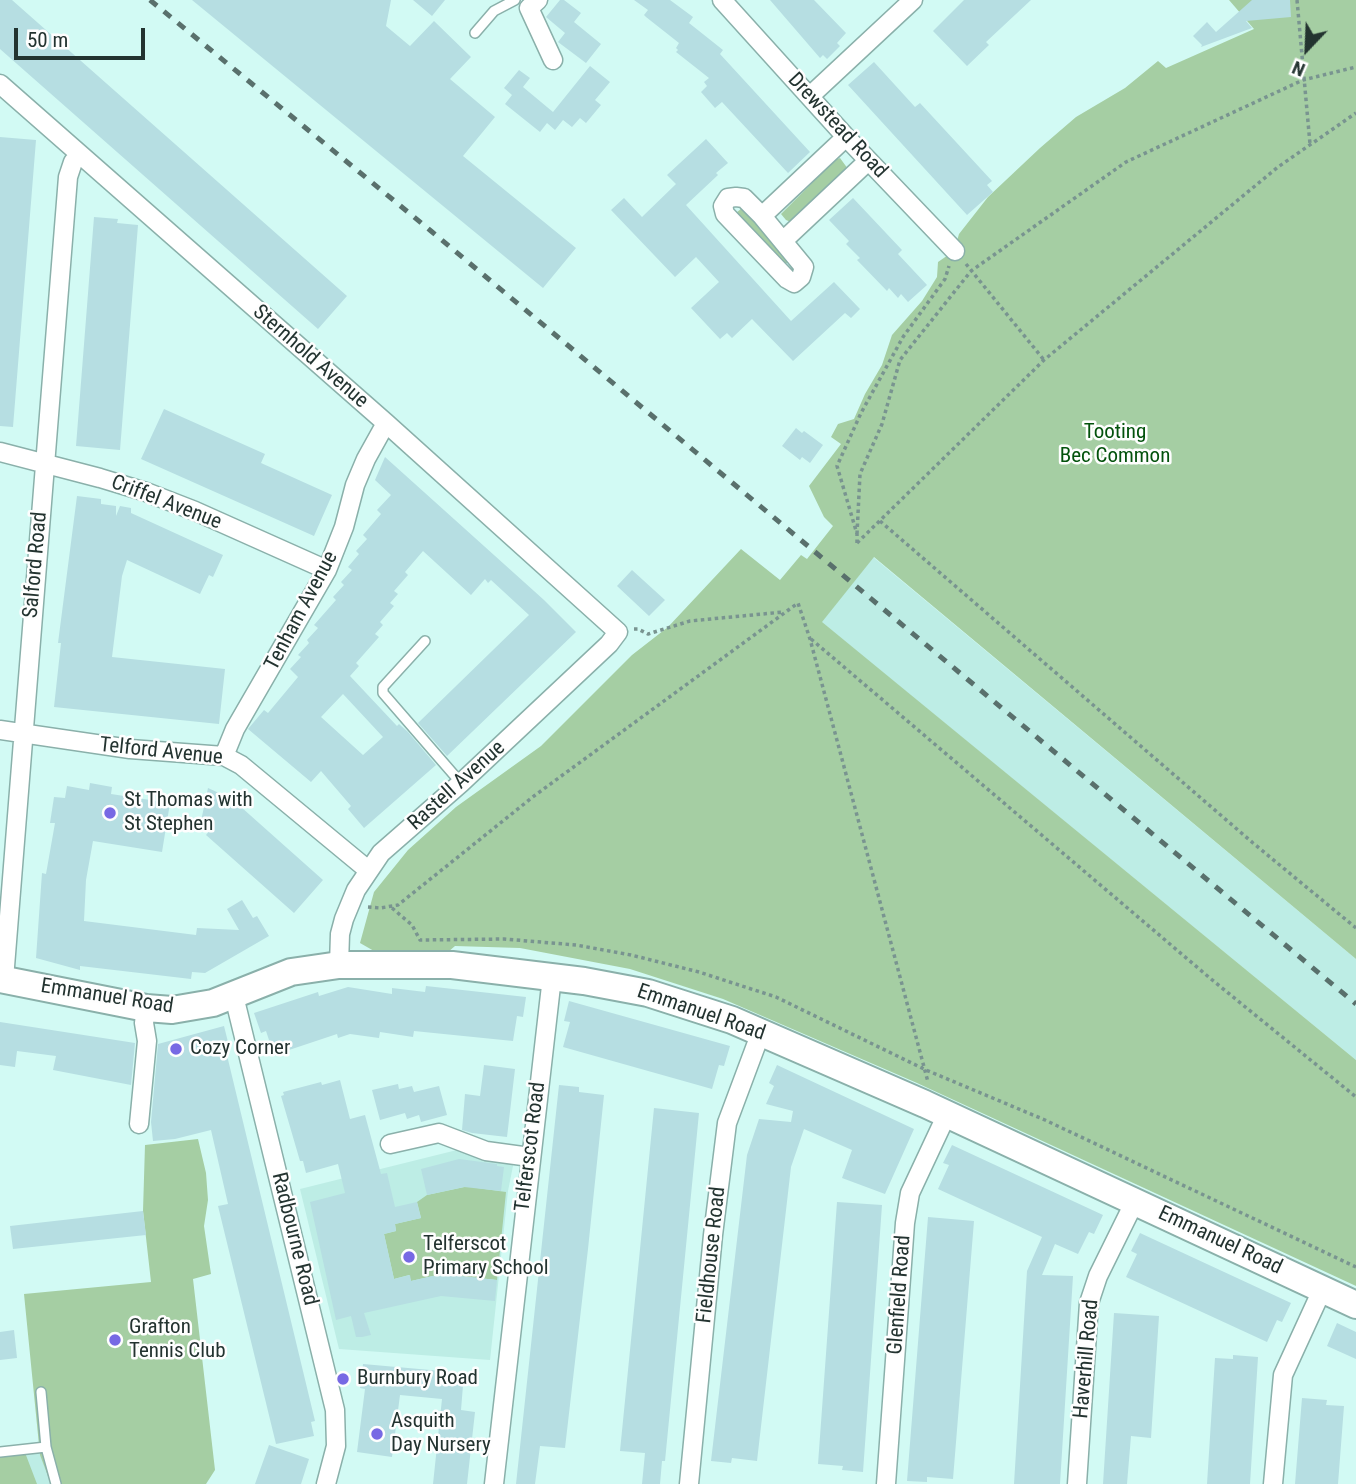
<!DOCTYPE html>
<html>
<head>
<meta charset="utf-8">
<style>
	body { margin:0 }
	#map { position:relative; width:1356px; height:1484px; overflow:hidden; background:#d2faf4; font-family:"Roboto Condensed",sans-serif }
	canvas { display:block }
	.north { position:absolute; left:1272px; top:14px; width:70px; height:70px; -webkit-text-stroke:5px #fefefe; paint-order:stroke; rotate:203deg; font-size:19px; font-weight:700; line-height:28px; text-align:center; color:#233330 }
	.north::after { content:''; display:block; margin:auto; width:24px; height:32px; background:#233330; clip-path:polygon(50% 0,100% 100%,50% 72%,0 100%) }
	.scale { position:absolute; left:14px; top:28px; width:131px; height:32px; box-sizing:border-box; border:4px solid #233330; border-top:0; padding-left:9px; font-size:21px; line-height:24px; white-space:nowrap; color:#233330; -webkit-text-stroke:5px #fefefe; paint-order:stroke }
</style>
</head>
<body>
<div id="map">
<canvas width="1356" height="1484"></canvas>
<div class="north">N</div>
<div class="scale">50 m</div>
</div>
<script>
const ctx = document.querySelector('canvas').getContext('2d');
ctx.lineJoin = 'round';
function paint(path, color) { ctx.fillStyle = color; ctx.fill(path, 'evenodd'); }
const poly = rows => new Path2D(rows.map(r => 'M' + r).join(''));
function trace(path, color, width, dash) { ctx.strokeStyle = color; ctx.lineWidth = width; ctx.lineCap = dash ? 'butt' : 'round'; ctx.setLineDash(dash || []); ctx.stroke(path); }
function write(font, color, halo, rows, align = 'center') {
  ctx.font = font + ' "Roboto Condensed",sans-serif'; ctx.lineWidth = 5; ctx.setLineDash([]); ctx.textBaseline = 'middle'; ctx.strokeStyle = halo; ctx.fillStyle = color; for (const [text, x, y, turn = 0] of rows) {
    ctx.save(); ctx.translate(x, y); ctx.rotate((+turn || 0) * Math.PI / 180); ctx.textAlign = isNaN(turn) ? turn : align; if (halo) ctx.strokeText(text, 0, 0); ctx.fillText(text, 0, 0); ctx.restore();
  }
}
paint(poly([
	[873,557,1356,959,1356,1060,821,622],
	[457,1150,515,1156,508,1191,490,1360,339,1349,300,1189],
	[39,1448,51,1484,0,1484,0,1452]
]), '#bdede5');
paint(poly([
	[1229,0,1356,0,1356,959,874,557,822,622,1356,1060,1356,1286,917,1083,723,999,630,969,520,948,455,946,448,952,374,951,360,943,374,892,408,850,456,807,541,746,632,655,668,627,741,549,780,580,801,555,807,559,833,526,824,517,809,486,841,444,831,437,838,424,854,419,865,394,882,365,892,335,922,301,937,277,938,262,954,251,959,234,988,197,1040,148,1076,117,1125,88,1158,61,1166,68,1254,29],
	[840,158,848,169,793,223,786,220,781,214,835,160],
	[742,208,791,261,780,266,736,213],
	[198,1139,206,1173,208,1200,204,1226,211,1274,193,1279,215,1470,206,1484,51,1484,40,1455,24,1294,151,1282,143,1211,145,1145],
	[474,1185,477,1188,506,1192,497,1280,449,1275,437,1275,411,1281,409,1275,394,1279,384,1234,396,1231,395,1224,421,1218,417,1202,427,1195],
	[24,1450,37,1484,0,1484,0,1452]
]), '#a5cea3');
paint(poly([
	[0,0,12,0,347,296,318,329,0,49],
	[192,0,391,0,386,26,410,46,434,21,471,57,450,79,495,117,463,156,576,248,543,288],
	[413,0,445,0,432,16],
	[560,0,564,0,581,13,574,22,601,44,586,63,558,42,565,33,546,17],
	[634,0,670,0,693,17,689,23,723,50,720,54,810,152,788,173,722,102,715,108,701,92,707,86,704,82,709,78,676,52,678,50,676,48,679,43,646,17,644,15,648,10],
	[770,0,814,0,846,33,837,43,840,46,827,59,823,55,820,58],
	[964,0,1031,0,986,42,989,45,967,66,933,31],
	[1252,0,1290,0,1291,17,1246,21,1252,28,1201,47,1202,45,1193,36,1207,22,1216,32],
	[874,62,915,107,920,103,992,181,987,185,993,192,967,215,848,85],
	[590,66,610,82,595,100,601,105,586,123,580,118,572,127,563,120,555,130,547,123,540,132,505,104,512,95,504,88,519,70,530,78,523,87,553,112],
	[0,137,36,140,13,427,0,426],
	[706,139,728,163,716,173,718,175,686,205,791,321,834,282,860,309,851,318,845,313,793,361,752,319,732,338,727,333,720,339,691,308,719,282,696,257,675,277,611,210,624,198,642,217,676,184,667,175],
	[853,198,902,250,898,254,927,285,908,302,901,294,898,298,889,288,887,291,857,260,860,258,846,244,849,241,829,220],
	[94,217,118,219,117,223,138,225,120,450,76,446],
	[164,409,265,454,261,463,332,495,314,536,141,459],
	[796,428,802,433,804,431,823,445,810,463,802,457,800,460,782,446],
	[385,457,544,600,576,632,447,756,418,723,529,615,491,580,488,583,485,579,471,595,423,551,405,572,408,575,394,591,398,594,390,603,394,606,380,622,383,625,375,634,379,637,356,663,359,666,350,676,397,726,399,724,408,732,436,765,364,828,348,809,351,806,321,771,311,782,248,729,264,710,268,713,298,677,290,669,301,657,298,655,309,643,307,640,318,628,314,625,336,600,333,597,344,585,341,582,352,570,348,567,359,554,356,551,367,539,363,535,381,514,377,510,391,495,375,480],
	[343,694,383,737,363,755,321,717],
	[77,496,101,499,101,504,116,506,116,516,120,506,131,508,131,513,223,555,213,577,209,575,200,594,127,560,122,576,112,657,225,669,219,724,54,707,61,643,58,643],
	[632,570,665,600,649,616,617,586],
	[90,783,112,787,111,794,170,803,162,852,93,841,86,880,84,921,196,935,197,928,239,930,227,909,242,900,253,918,257,916,269,936,205,973,192,972,191,979,80,966,80,970,36,958,42,873,46,874,55,823,50,823,54,797,65,798,67,786,89,790],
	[208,788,232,799,323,880,294,913,206,835,214,825,201,821],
	[426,986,526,997,523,1017,517,1016,513,1041,414,1031,413,1037,380,1032,379,1038,350,1034,338,1038,337,1034,274,1055,266,1031,261,1033,254,1013,318,992,319,996,348,987,392,994,392,988,425,992],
	[569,1001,730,1046,724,1066,719,1065,712,1089,563,1047,570,1022,564,1021],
	[0,1022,135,1043,131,1085,53,1070,56,1056,17,1051,15,1067,0,1065],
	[224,1026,229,1046,225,1047,315,1421,311,1422,314,1436,276,1444,218,1206,228,1204,211,1130,175,1139,153,1141,151,1122,158,1044],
	[484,1065,515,1069,507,1137,472,1133,462,1130,465,1094,480,1096],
	[777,1065,914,1129,885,1194,842,1178,852,1150,804,1129,791,1167,757,1461,732,1458,731,1463,711,1461,747,1155,759,1119,791,1122,793,1111,766,1104,774,1086,769,1083],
	[340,1080,350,1119,365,1115,381,1174,387,1173,395,1207,417,1202,421,1218,395,1224,396,1231,384,1234,394,1279,410,1275,411,1281,442,1274,497,1280,495,1301,441,1296,364,1313,371,1335,362,1337,356,1337,351,1316,336,1320,310,1202,345,1193,338,1164,306,1173,303,1161,300,1161,281,1096,284,1095,283,1092,321,1082,322,1085],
	[398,1084,399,1089,412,1086,414,1092,439,1086,447,1115,421,1122,419,1115,407,1119,405,1113,380,1120,372,1090],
	[559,1085,579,1087,579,1092,604,1095,588,1249,565,1448,540,1446,535,1484,516,1484],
	[654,1108,699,1113,665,1461,662,1461,660,1484,642,1484,645,1453,620,1451],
	[952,1145,1103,1215,1094,1234,1089,1232,1078,1254,1055,1244,1042,1275,1073,1276,1060,1484,1014,1484,1027,1271,1042,1237,938,1189,949,1165,943,1163],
	[459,1159,497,1164,497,1166,504,1167,501,1191,464,1187,427,1195,421,1169],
	[837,1202,882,1205,863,1472,842,1470,843,1466,818,1464],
	[143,1211,146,1235,13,1249,10,1226],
	[928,1217,974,1221,953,1479,927,1477,927,1482,907,1481],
	[1140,1233,1291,1303,1282,1322,1277,1320,1267,1342,1126,1277,1137,1254,1131,1251],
	[1114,1313,1159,1316,1151,1438,1131,1436,1127,1484,1103,1484],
	[1337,1323,1356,1332,1356,1359,1327,1346],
	[14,1330,17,1358,0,1360,0,1332],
	[1233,1355,1258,1357,1250,1484,1207,1484,1215,1358,1233,1359],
	[363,1364,464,1373,461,1410,475,1412,467,1484,433,1484,442,1399,400,1395,392,1457,357,1452,365,1389,360,1388],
	[1302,1398,1327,1400,1326,1405,1344,1406,1338,1484,1295,1484],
	[269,1445,309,1459,301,1484,255,1484]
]), '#b6dee2');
const lane = poly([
	[475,33,494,11,515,0],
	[425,641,383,687,383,693,461,783],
	[41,1392,46,1447],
	[0,1452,46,1447,56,1484]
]);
const street = poly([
	[538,0,529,8,553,60],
	[722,0,846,137,955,251],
	[0,84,386,423,618,632,609,644,461,783,381,853,356,890,344,919,340,934,339,965],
	[810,96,913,0],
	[736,197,744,198,762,216,804,267,801,277,794,283,787,279,725,214,723,206,728,198,736,197],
	[762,216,846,137],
	[784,240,868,161],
	[0,452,100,478,146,492,195,511,327,570],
	[0,730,130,749,224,756,241,765,368,870],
	[224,756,235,729,327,570,344,527,355,485,366,459,386,423],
	[4,979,68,177,73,162,79,155],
	[234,996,335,1410,336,1446,326,1484],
	[139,1124,147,1041,144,1023,146,1008],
	[390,1144,439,1133,486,1151,530,1157],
	[494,1484,552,977],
	[689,1484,713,1235,727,1123,761,1032],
	[886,1484,905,1223,910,1193,947,1114],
	[1077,1484,1089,1303,1098,1276,1135,1201],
	[1273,1484,1283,1375,1322,1290]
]);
const secondary = poly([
	[0,979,146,1008,172,1010,213,1003,291,972,339,965,452,965,584,981,648,993,732,1020,925,1104,1356,1305]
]);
trace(lane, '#8ab0aa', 12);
trace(street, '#8ab0aa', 21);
trace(secondary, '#8ab0aa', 30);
trace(poly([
	[1297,0,1310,144],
	[966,264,1044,360],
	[880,521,1253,843,1356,928],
	[857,534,860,474,882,424,900,360,971,271,1126,162,1303,80,1356,67],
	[857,543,1044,360,1278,167,1356,113],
	[857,543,857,534,837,466,861,413,903,337,945,279,949,266],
	[634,629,638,629,648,634,690,621,783,612],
	[811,639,1211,979,1356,1097],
	[368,907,380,908,398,905,534,796,798,603,810,639,928,1082],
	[392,908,412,925,420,940,504,939,576,945,631,955,699,972,776,997,926,1070,1045,1120,1356,1267]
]), '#799490', 3.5, [3.5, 3.5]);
trace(lane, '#fff', 9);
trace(street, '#fff', 18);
trace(secondary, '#fff', 26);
trace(poly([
	[150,0,431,231,1356,1004]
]), '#59706c', 5, [9, 9]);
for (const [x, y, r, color] of [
	[110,813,7,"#7769e4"],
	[176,1049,7,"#7769e4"],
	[409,1257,7,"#7769e4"],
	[115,1340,7,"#7769e4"],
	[343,1379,7,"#7769e4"],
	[377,1434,7,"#7769e4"]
]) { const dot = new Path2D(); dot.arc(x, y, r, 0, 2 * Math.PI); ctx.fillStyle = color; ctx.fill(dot); trace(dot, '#fefefe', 2.5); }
write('21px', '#233330', '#fefefe', [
	["Drewstead Road",837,126,47],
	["Sternhold Avenue",310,357,41],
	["Criffel Avenue",166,503,21],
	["Salford Road",36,565,-85],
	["Tenham Avenue",302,611,-62],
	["Telford Avenue",161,752,6],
	["Rastell Avenue",457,786,-42],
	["Emmanuel Road",107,997,9],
	["Emmanuel Road",701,1013,19],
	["Telferscot Road",531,1147,-83],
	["Radbourne Road",294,1239,76],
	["Emmanuel Road",1220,1241,25],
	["Fieldhouse Road",712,1255,-84],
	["Glenfield Road",900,1295,-86],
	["Haverhill Road",1087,1359,-85]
]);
write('21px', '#03520c', '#fefefe', [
	["Tooting",1115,433],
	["Bec Common",1115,457]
]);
write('21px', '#233330', '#fefefe', [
	["St Thomas with",124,801],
	["St Stephen",124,825],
	["Cozy Corner",190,1049],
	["Telferscot",423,1245],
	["Primary School",423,1269],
	["Grafton",129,1328],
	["Tennis Club",129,1352],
	["Burnbury Road",357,1379],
	["Asquith",391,1422],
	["Day Nursery",391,1446]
], 'left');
</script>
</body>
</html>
